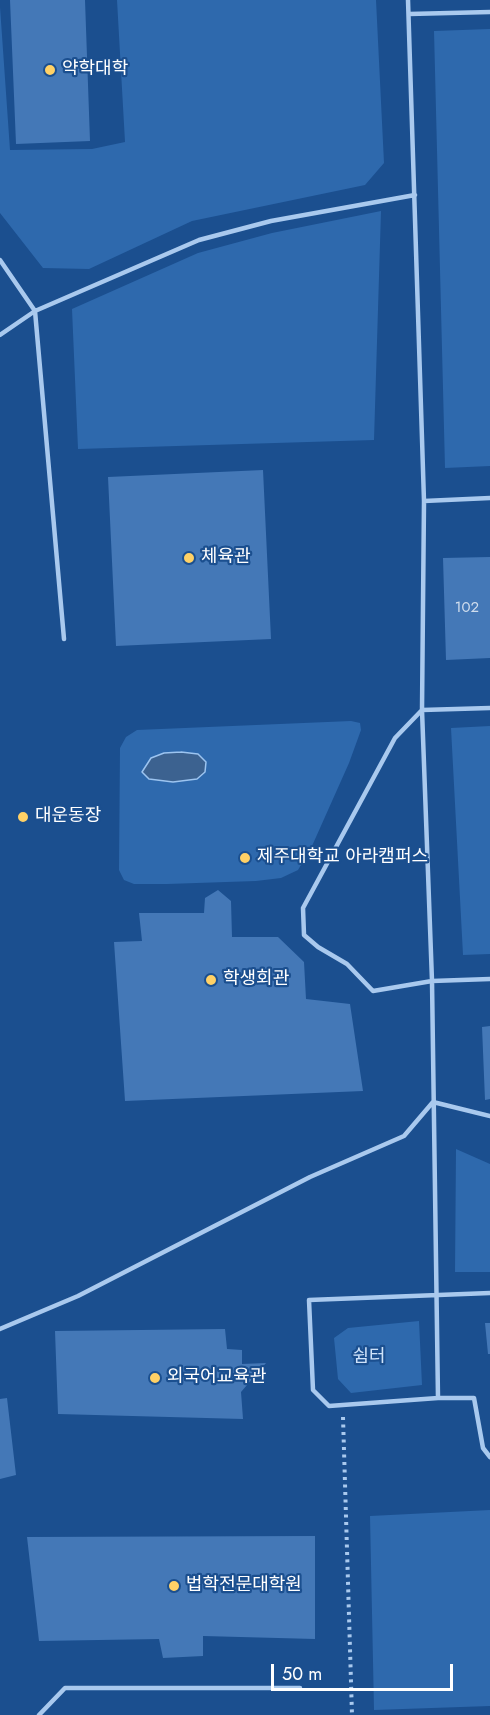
<!DOCTYPE html>
<html>
<head>
<meta charset="utf-8">
<style>
	body { margin:0 }
	#map { position:relative; width:490px; height:1715px; overflow:hidden; background:#1b4f8f; font-family:Jost,sans-serif }
	canvas { display:block }
	.scale { position:absolute; left:271px; top:1664px; width:182px; height:27px; box-sizing:border-box; border:3px solid #fff; border-top:0; padding-left:8px; font-size:18px; line-height:21px; white-space:nowrap; color:#fff; -webkit-text-stroke:4px #1b4f8f; paint-order:stroke }
</style>
</head>
<body>
<div id="map">
<canvas width="490" height="1715"></canvas>
<div class="scale">50 m</div>
</div>
<script>
const ctx = document.querySelector('canvas').getContext('2d');
ctx.lineJoin = 'round';
function paint(path, color) { ctx.fillStyle = color; ctx.fill(path, 'evenodd'); }
const poly = rows => new Path2D(rows.map(r => 'M' + r).join(''));
function trace(path, color, width, dash) { ctx.strokeStyle = color; ctx.lineWidth = width; ctx.lineCap = dash ? 'butt' : 'round'; ctx.setLineDash(dash || []); ctx.stroke(path); }
function write(font, color, halo, rows, align = 'center') {
  ctx.font = font + ' Jost,"Noto Sans KR",sans-serif'; ctx.lineWidth = 4.5; ctx.setLineDash([]); ctx.textBaseline = 'middle'; ctx.strokeStyle = halo; ctx.fillStyle = color; for (const [text, x, y, turn = 0] of rows) {
    ctx.save(); ctx.translate(x, y); ctx.rotate((+turn || 0) * Math.PI / 180); ctx.textAlign = isNaN(turn) ? turn : align; if (halo) ctx.strokeText(text, 0, 0); ctx.fillText(text, 0, 0); ctx.restore();
  }
}
paint(poly([
	[117,0,376,0,384,163,365,185,192,221,89,269,43,268,0,213,0,7,10,150,92,149,125,142],
	[490,29,490,466,445,468,434,31],
	[381,211,374,440,78,449,72,309,198,253,272,233],
	[351,721,360,723,361,730,349,763,312,846,298,870,281,878,256,881,167,884,134,884,124,880,119,870,120,748,126,737,137,730],
	[490,726,490,954,463,955,451,728],
	[456,1149,490,1164,490,1272,455,1272],
	[419,1321,422,1385,351,1393,338,1379,334,1338,348,1328],
	[490,1510,490,1706,374,1710,370,1516]
]), '#2e69ad');
const water = poly([
	[181,752,198,754,206,762,205,772,197,779,173,782,149,779,142,772,151,758,164,753,181,752]
]);
paint(water, '#3c6290');
trace(water, '#9cc4f0', 1.5);
paint(poly([
	[10,0,85,0,90,141,16,144],
	[263,470,271,639,116,646,108,477],
	[490,557,490,658,446,660,443,558],
	[218,890,231,901,232,937,278,937,304,962,306,999,350,1004,363,1091,125,1101,114,942,142,941,139,913,204,913,205,898],
	[490,1026,490,1099,485,1100,482,1027],
	[485,1323,490,1323,490,1354,488,1354],
	[225,1329,227,1349,242,1350,242,1364,266,1363,241,1392,243,1419,58,1414,55,1331],
	[7,1398,16,1475,0,1479,0,1399],
	[315,1536,315,1639,203,1636,203,1656,163,1658,159,1639,39,1641,27,1537]
]), '#4478b7');
trace(poly([
	[343,1417,352,1715]
]), '#a9c9ee', 4, [3, 4.5]);
trace(poly([
	[408,0,424,501,422,710,432,981,438,1398,474,1398,483,1448,490,1457],
	[409,14,490,12],
	[0,260,35,311,64,639],
	[0,335,35,311,199,240,271,221,415,195],
	[424,501,490,498],
	[490,708,422,710,395,738,303,908,304,935,318,947,347,964,373,991,432,981,490,979],
	[433,1102,490,1116],
	[0,1329,78,1296,310,1177,404,1136,433,1102],
	[438,1398,329,1406,313,1390,309,1300,490,1293],
	[39,1715,65,1688,300,1688]
]), '#a9c9ee', 4.5);
for (const [x, y, r, color] of [
	[50,70,6,"#ffd166"],
	[189,558,6,"#ffd166"],
	[23,817,6,"#ffd166"],
	[245,858,6,"#ffd166"],
	[211,980,6,"#ffd166"],
	[155,1378,6,"#ffd166"],
	[174,1586,6,"#ffd166"]
]) { const dot = new Path2D(); dot.arc(x, y, r, 0, 2 * Math.PI); ctx.fillStyle = color; ctx.fill(dot); trace(dot, '#1b4f8f', 2); }
write('15px', '#d0dded', null, [
	["102",467,608]
]);
write('18px', '#fff', '#1b4f8f', [
	["약학대학",62,70],
	["체육관",201,558],
	["대운동장",35,817],
	["제주대학교 아라캠퍼스",257,858],
	["학생회관",223,980],
	["외국어교육관",167,1378],
	["법학전문대학원",186,1586]
], 'left');
write('18px', '#cfe3fa', '#1b4f8f', [
	["쉼터",369,1358]
]);
</script>
</body>
</html>
